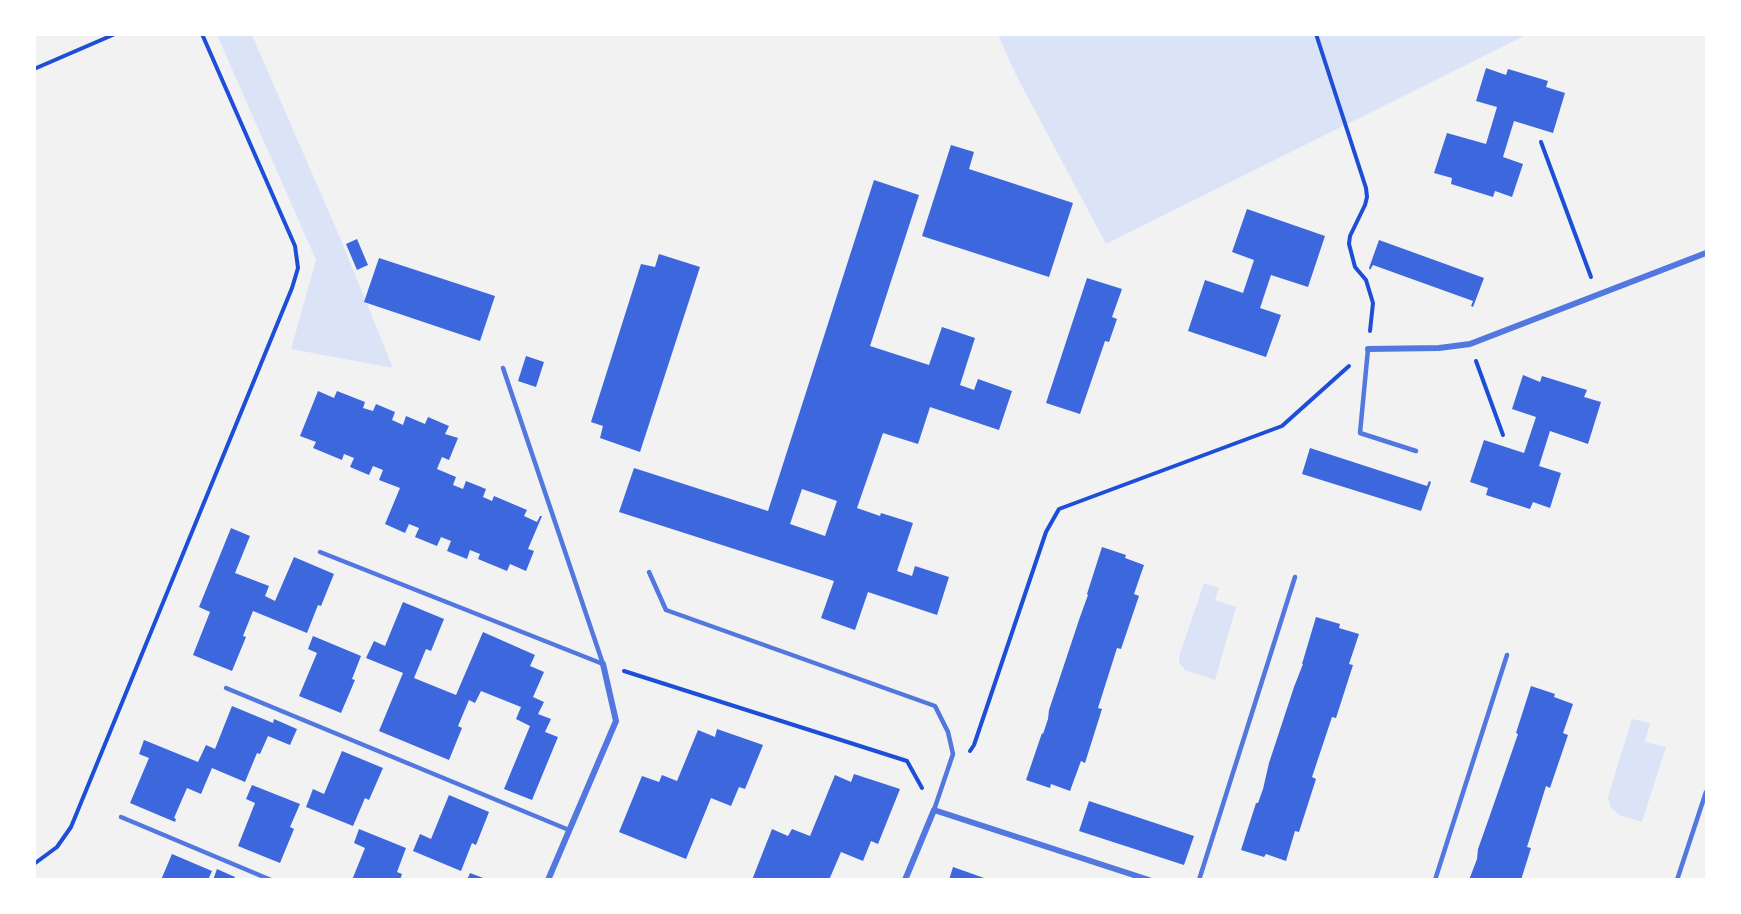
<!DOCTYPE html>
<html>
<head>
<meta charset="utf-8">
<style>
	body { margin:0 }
	#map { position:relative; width:1741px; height:914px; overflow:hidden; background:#f2f2f2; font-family:"Roboto Condensed",sans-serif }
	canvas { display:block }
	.frame { position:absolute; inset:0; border:36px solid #fff; pointer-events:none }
</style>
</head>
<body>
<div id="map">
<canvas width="1741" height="914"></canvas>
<div class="frame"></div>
</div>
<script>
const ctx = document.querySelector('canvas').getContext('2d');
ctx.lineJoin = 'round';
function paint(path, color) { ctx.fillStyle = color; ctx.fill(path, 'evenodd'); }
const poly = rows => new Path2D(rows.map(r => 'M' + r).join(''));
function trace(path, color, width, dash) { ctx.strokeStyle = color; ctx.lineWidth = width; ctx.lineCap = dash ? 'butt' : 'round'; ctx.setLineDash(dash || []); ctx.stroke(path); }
paint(poly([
	[217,35,252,35,341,240,393,368,291,349,316,260],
	[998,35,1526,35,1106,244,1016,75],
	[1204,583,1219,588,1215,600,1236,607,1215,680,1185,670,1179,662,1179,657],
	[1632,719,1650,723,1645,742,1666,747,1642,822,1619,815,1611,808,1609,802,1608,797]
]), '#dbe4f7');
paint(poly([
	[1486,68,1506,75,1508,69,1548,81,1546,87,1565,93,1553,133,1514,121,1503,157,1523,164,1512,197,1495,191,1493,197,1451,184,1452,178,1434,173,1447,133,1486,144,1497,107,1476,101],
	[951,145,974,152,969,169,1073,203,1049,277,922,236],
	[874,180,919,195,870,346,929,365,942,327,975,338,960,385,974,390,978,379,1012,391,999,430,930,407,918,444,883,433,857,508,880,516,881,513,913,523,897,571,912,576,915,566,949,577,937,615,868,592,855,630,821,618,834,581,619,512,634,468,768,511],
	[802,489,837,501,825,536,790,524],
	[1247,209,1325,236,1308,287,1271,275,1260,308,1281,315,1266,357,1188,331,1205,280,1243,293,1254,260,1232,252],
	[357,239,368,265,357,270,346,244],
	[1379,240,1484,278,1473,307,1471,306,1473,301,1373,265,1370,270,1369,268],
	[659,254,700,267,640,452,600,438,603,426,591,422,641,264,655,267],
	[379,258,495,296,480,341,364,302],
	[1087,278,1122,289,1112,317,1117,319,1109,342,1105,341,1080,414,1046,403],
	[526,356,544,362,536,387,518,381],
	[1523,375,1540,382,1542,376,1587,390,1584,397,1601,402,1588,444,1550,431,1539,466,1561,473,1550,508,1533,502,1530,509,1486,495,1488,488,1470,482,1484,440,1524,453,1536,417,1512,409],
	[318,391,334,398,337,391,365,402,363,408,373,411,376,404,395,412,392,420,403,425,406,416,425,424,428,417,449,426,445,434,458,438,449,460,442,457,437,469,456,477,453,485,463,489,466,481,486,489,483,497,492,501,494,496,527,510,524,516,537,522,540,516,542,516,528,549,534,551,526,571,510,564,507,571,478,559,480,554,470,550,467,559,447,551,451,541,441,537,437,546,415,537,419,528,409,524,405,533,385,524,400,488,379,480,383,470,373,466,369,475,350,467,354,458,344,454,342,460,313,448,316,442,300,436],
	[1310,448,1427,486,1429,481,1431,482,1421,511,1302,474],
	[231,528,250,536,235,573,269,586,265,596,275,601,294,557,334,574,321,606,318,605,307,633,253,611,243,636,246,637,232,671,193,655,210,612,199,607],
	[1102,547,1126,555,1125,558,1144,565,1134,594,1139,596,1121,649,1117,648,1098,708,1102,709,1085,763,1081,761,1070,791,1051,784,1050,788,1026,780,1042,733,1043,734,1048,719,1049,710,1080,617,1088,595,1087,594],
	[403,602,444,619,431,651,426,649,414,678,456,695,483,632,535,655,530,666,544,672,533,697,544,702,538,714,551,719,545,732,558,737,532,800,504,789,530,726,516,719,521,707,481,691,475,703,469,700,458,726,462,728,449,760,379,731,403,673,366,658,374,641,385,646],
	[1316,617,1340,624,1339,628,1359,634,1349,664,1353,665,1336,718,1332,717,1312,777,1316,779,1299,832,1295,831,1286,861,1266,854,1264,857,1241,850,1256,803,1258,803,1263,789,1269,763,1294,687,1303,664,1302,664],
	[313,636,361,656,352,679,355,680,341,713,299,696,317,653,308,649],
	[1531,686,1555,694,1554,697,1573,704,1563,733,1568,735,1550,788,1546,786,1527,847,1531,848,1521,880,1469,880,1477,859,1478,849,1489,818,1518,734,1516,733],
	[232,706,273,723,274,719,297,729,290,745,268,736,260,754,257,753,245,782,212,768,201,794,187,788,174,818,176,819,175,822,130,803,149,758,139,754,144,740,198,762,206,745,215,749],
	[717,729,763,745,745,789,739,787,731,806,711,798,686,859,619,832,642,776,659,782,662,775,677,781,698,730,715,737],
	[342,751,383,768,369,800,365,798,353,826,306,807,313,789,324,794],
	[854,774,900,789,878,844,871,841,863,861,841,852,829,880,752,880,772,829,788,836,792,829,810,836,835,775,851,782],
	[252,785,300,804,290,827,294,829,280,863,238,846,255,803,246,799],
	[449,795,489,812,476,845,472,843,461,871,413,851,420,834,431,839],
	[1089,801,1194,836,1184,865,1079,831],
	[359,829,406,848,397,872,402,874,400,880,352,880,365,848,354,843],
	[172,854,212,871,208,880,161,880],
	[953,867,987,879,987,880,949,880],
	[217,869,235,877,234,880,213,880],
	[470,873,486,879,486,880,467,880]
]), '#3d67dc');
trace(poly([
	[1316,34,1366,188,1367,197,1365,205,1350,236,1349,244,1355,267,1366,280,1373,303,1370,331],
	[34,69,115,34],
	[1541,142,1591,277],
	[1476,361,1503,435],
	[624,671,907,761,922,788],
	[970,751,974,745,1046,532,1059,509,1282,426,1349,366],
	[34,864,57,847,71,827,292,288,298,268,295,246,202,34]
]), '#1d4ed8', 4);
trace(poly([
	[1368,349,1360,433,1416,451],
	[503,368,603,664],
	[320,552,603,664],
	[649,572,666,610,935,706,948,732,953,754,934,810],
	[226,688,569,830],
	[121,817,271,880],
	[1199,880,1295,577],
	[1435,880,1507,655],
	[1677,880,1706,792]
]), '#5277de', 4.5);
trace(poly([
	[1368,349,1439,348,1470,344,1706,253],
	[548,880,616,721,603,664],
	[905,880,934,810,1149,880]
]), '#5277de', 6);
</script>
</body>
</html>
